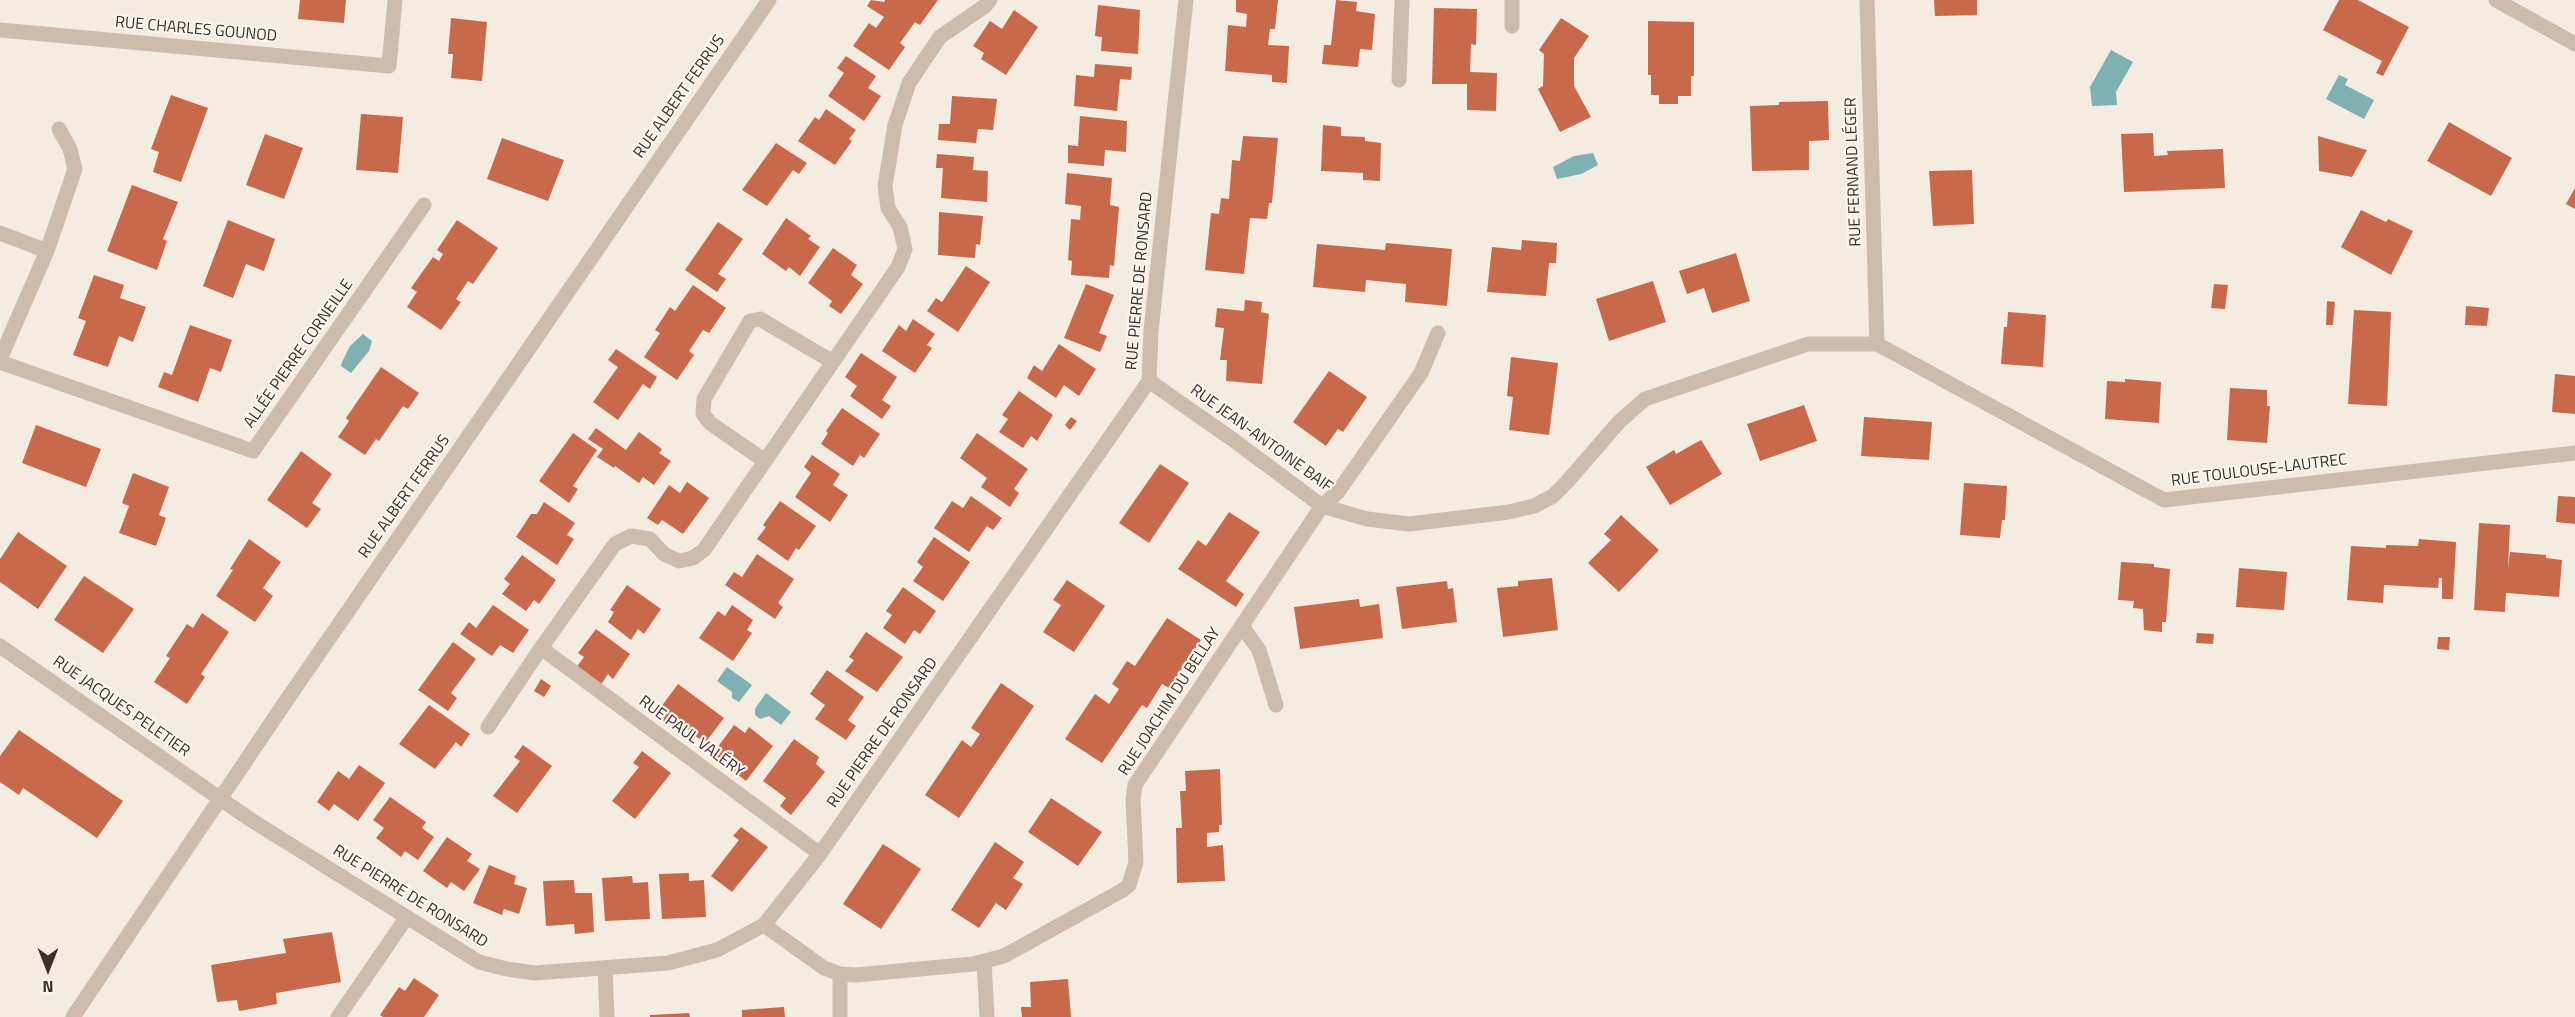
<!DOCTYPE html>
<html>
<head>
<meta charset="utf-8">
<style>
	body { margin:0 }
	#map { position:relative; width:2575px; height:1017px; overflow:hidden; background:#f4ebe1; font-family:"Titillium Web",sans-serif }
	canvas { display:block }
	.north { position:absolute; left:18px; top:939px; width:60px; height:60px; -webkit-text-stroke:4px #fbf5ee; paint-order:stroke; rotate:180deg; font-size:16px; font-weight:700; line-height:24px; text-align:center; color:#3b302b }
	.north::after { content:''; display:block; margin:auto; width:21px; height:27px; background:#3b302b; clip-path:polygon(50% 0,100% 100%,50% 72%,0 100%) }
</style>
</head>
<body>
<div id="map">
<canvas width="2575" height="1017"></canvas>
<div class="north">N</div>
</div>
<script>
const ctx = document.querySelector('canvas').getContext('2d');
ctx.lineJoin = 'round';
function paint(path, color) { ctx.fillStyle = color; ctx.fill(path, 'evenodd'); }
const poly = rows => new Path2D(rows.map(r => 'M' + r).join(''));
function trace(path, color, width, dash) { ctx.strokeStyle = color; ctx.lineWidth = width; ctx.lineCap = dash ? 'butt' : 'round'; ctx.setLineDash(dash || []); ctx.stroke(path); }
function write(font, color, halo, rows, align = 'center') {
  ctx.font = font + ' "Titillium Web",sans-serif'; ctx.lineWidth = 4.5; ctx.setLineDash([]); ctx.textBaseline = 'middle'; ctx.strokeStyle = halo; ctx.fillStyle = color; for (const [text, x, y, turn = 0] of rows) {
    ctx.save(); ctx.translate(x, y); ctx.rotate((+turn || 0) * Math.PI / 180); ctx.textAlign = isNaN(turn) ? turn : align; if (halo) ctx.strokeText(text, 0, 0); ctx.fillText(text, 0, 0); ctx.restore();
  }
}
paint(poly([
	[2111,50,2133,62,2116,92,2117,105,2092,106,2090,87],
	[2339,75,2348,79,2345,85,2374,100,2364,119,2326,99],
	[1593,153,1598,165,1581,174,1557,179,1553,167,1574,156],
	[363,334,372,341,369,351,351,373,341,366,342,362,350,346],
	[727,667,752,685,739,702,732,698,732,692,717,681],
	[766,693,791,712,781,725,769,716,760,719,755,715,755,709]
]), '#7fb0b2');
paint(poly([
	[300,0,346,0,344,23,298,19],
	[871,0,884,2,885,0,938,0,920,25,915,22,900,43,905,47,889,70,853,46,869,23,876,28,884,17,867,6],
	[1236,0,1278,0,1275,29,1270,29,1268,45,1289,46,1287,83,1272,82,1272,75,1225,71,1228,25,1246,27,1247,14,1236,12],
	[1336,0,1357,2,1356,11,1375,14,1372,50,1360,49,1358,67,1322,64,1324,45,1331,45],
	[1934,0,1977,0,1977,15,1935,16],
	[2339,0,2358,0,2409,27,2383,76,2376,73,2382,61,2323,30],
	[1098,5,1140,10,1138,54,1101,51,1102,37,1095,36],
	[1434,8,1477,9,1476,45,1471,44,1470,72,1497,73,1496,111,1467,110,1467,84,1432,84],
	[1014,10,1038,27,1006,75,981,59,984,53,973,46,990,21,1002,29],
	[451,18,487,22,482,81,451,78,453,54,448,54],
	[1561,18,1589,36,1574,58,1574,86,1591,117,1560,132,1538,89,1543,86,1544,54,1539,50],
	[1648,21,1694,22,1694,76,1691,76,1691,96,1678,96,1678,104,1659,104,1659,95,1651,95,1651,75,1648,75],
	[846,56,876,76,868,88,881,96,864,121,828,96,844,73,837,68],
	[1095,64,1132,67,1131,80,1120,79,1117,111,1074,106,1076,75,1094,77],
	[171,95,208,108,181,182,153,172,159,152,151,149],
	[952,96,997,99,993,130,978,129,976,143,938,140,939,124,950,124],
	[1828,101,1829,140,1809,141,1809,170,1752,171,1750,106,1779,105,1779,102],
	[826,109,856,130,849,139,852,141,835,165,798,141,815,117,819,120],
	[361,114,403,117,398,173,356,170],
	[1080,116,1127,121,1126,152,1105,150,1104,166,1068,163,1068,145,1078,146],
	[2449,122,2512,158,2491,196,2427,161],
	[1323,125,1341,127,1341,136,1365,137,1365,141,1381,143,1380,181,1363,180,1363,173,1321,171],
	[2153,133,2154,156,2168,155,2167,151,2223,149,2225,188,2124,192,2121,134],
	[265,134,303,148,284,199,246,185],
	[1243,136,1278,138,1272,203,1269,203,1267,219,1250,218,1244,274,1205,270,1211,213,1219,214,1221,198,1229,199,1232,160,1240,161],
	[2318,136,2367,150,2352,177,2319,171],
	[502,138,564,160,548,201,487,179],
	[776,143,807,163,799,174,793,170,767,206,742,190],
	[937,154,974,157,973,170,988,171,987,202,941,198,943,168,936,168],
	[1972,170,1974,224,1933,226,1929,171],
	[1067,173,1112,178,1110,205,1119,207,1114,266,1110,265,1109,278,1071,275,1072,261,1068,260,1071,219,1080,220,1081,206,1065,204],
	[132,185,178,202,163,239,167,241,157,270,107,251],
	[2575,188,2575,209,2566,204],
	[2361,210,2386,222,2388,219,2413,231,2391,275,2341,247],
	[939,212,983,216,980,245,976,244,975,258,938,255],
	[786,218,811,236,808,239,820,247,800,276,789,267,786,271,762,254],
	[228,220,275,239,264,271,246,264,233,298,203,286],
	[457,220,498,248,473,284,468,281,456,299,461,302,441,330,407,307,417,292,411,288,433,257,439,261,443,254,437,250],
	[718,222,743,239,718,274,726,279,717,292,685,270],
	[1522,240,1557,243,1556,263,1549,263,1546,296,1487,292,1492,247,1521,250],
	[1386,243,1452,249,1447,306,1405,302,1406,284,1366,280,1365,292,1313,287,1317,244,1385,250],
	[833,248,857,265,851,275,863,284,841,314,829,306,832,301,808,283],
	[1736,253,1750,301,1712,313,1704,288,1687,294,1679,271],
	[966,266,990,282,958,332,927,311,936,298,942,302],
	[94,275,124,285,120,298,146,307,133,342,119,336,108,367,73,355,86,321,78,318],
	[1653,281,1666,322,1609,341,1596,299],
	[1086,284,1114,295,1099,333,1107,336,1100,352,1064,338],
	[2214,284,2228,285,2225,309,2211,308],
	[693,285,726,308,709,333,703,330,689,351,694,355,677,380,644,357,660,333,655,330,670,307,675,311],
	[1245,300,1262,302,1261,312,1269,314,1262,384,1226,381,1227,360,1220,360,1224,328,1215,327,1217,308,1244,311],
	[2327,301,2335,302,2333,325,2326,325],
	[2466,306,2489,308,2487,326,2465,325],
	[2354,310,2391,312,2387,406,2348,404],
	[2008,312,2046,315,2043,367,2001,364,2004,327,2007,327],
	[913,319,935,334,927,345,932,348,915,373,882,351,899,325,906,331],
	[190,325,232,340,221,372,210,368,198,402,158,387,164,372,172,375],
	[1059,344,1096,369,1079,396,1064,385,1056,398,1027,378,1034,365,1042,371],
	[616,349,657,377,650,389,643,384,618,420,593,402,618,367,608,360],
	[861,353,897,377,882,400,891,406,882,419,850,396,857,386,845,377],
	[1511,357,1558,363,1549,435,1509,430,1513,397,1507,396],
	[381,367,419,393,408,409,403,406,379,441,376,439,365,455,338,437,349,421,346,418],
	[1329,371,1367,397,1343,432,1338,429,1326,446,1293,422],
	[2555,374,2575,376,2575,414,2552,412],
	[2125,379,2161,382,2159,423,2105,419,2107,381,2125,382],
	[2230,388,2267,390,2267,406,2270,406,2267,443,2227,440],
	[1019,391,1053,415,1037,441,1031,436,1023,448,999,432,1008,419,1002,415],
	[1804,405,1817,441,1760,461,1747,424],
	[842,408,880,434,864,458,860,455,853,466,821,444,828,433,826,431],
	[1071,417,1077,421,1070,430,1065,425],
	[1864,417,1932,422,1929,460,1861,456],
	[36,425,101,449,86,487,22,463],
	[596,428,626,450,639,432,662,449,659,453,671,461,654,485,643,477,639,483,615,466,614,468,597,457,603,449,588,439],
	[573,433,597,450,573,486,578,489,569,503,539,481],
	[977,433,1028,469,1014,489,1019,493,1010,507,981,487,987,478,960,458],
	[1701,440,1722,474,1670,505,1646,467,1674,450,1676,454],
	[301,451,332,474,312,503,321,509,307,528,267,500],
	[812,455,840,474,833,485,848,495,830,522,795,497,811,473,804,467],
	[1160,464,1189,483,1149,543,1119,523],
	[133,473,169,487,159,515,166,518,156,546,119,533,129,506,122,503],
	[687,482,709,498,683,534,662,520,658,525,647,518,669,485,680,493],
	[1964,483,2007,486,2005,520,2002,520,2000,538,1960,535],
	[971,496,1002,518,993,530,987,526,969,552,934,528,952,501,963,508],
	[2558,496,2575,497,2575,524,2556,522],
	[780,501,816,526,799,550,796,548,788,561,757,539,766,527,763,525],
	[544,502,575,523,567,535,574,539,557,565,516,537,531,514,537,514],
	[1229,512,1260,532,1226,581,1244,594,1236,607,1178,569,1198,540,1206,546],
	[1621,515,1659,550,1619,592,1588,563,1611,540,1604,534],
	[2479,523,2510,525,2508,569,2510,552,2546,555,2546,558,2562,560,2559,597,2506,593,2505,612,2474,610],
	[18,532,67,566,38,609,0,582,0,559],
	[934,537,970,562,943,601,913,581,923,567,917,562],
	[249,539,281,562,263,588,273,596,255,622,216,596,233,570,230,569],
	[2419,539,2456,542,2453,599,2442,599,2442,578,2439,578,2438,588,2384,585,2383,603,2347,600,2351,546,2386,548,2386,545,2418,546],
	[757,554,794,579,778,603,783,607,775,619,725,585,734,572,742,577],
	[522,555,556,580,539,604,534,600,526,611,502,594,510,584,504,579],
	[2121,562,2154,564,2154,567,2170,569,2166,622,2162,622,2162,632,2144,630,2143,609,2133,608,2134,601,2118,600],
	[2239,568,2287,572,2284,610,2236,607],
	[84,576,134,609,103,653,54,620],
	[1552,578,1558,630,1503,637,1497,588,1518,586,1518,581],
	[1067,580,1105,606,1074,652,1043,632,1061,605,1053,600],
	[1447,581,1448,589,1453,588,1457,622,1402,629,1396,587],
	[627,585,661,609,644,634,638,629,631,640,608,622,614,612,610,610],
	[903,587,936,611,920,634,914,630,905,644,883,628,892,615,886,611],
	[1359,599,1360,607,1379,604,1383,638,1300,649,1294,607],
	[493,605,529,630,513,653,500,645,492,656,460,634,469,622,476,628],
	[732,605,753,620,747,630,752,633,733,661,699,638,718,611,725,616],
	[202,613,229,632,201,674,205,677,187,704,154,682,170,658,166,656,187,624,193,628],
	[1167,618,1201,640,1169,688,1162,684,1147,708,1142,705,1102,763,1065,739,1095,694,1109,704,1119,689,1112,684,1127,661,1135,666],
	[596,629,630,654,613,679,608,674,600,686,576,668,584,657,578,653],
	[866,632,903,657,877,692,845,671,854,660,849,657],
	[2197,633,2214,634,2213,644,2196,643],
	[2438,637,2450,637,2449,650,2437,649],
	[453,642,476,659,451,693,457,698,448,711,418,690],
	[827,670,864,697,848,720,856,726,846,740,815,719,825,705,810,694],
	[541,679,551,686,544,697,534,691],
	[1001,683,1034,706,959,818,925,795,962,740,971,747,980,734,971,728],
	[678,684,724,718,705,743,671,718,668,724,655,715],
	[429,705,470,734,461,747,456,742,435,769,399,744],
	[734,725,745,733,749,727,773,746,746,781,712,755],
	[19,730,123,801,97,838,23,788,19,795,0,782,0,756],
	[794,739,819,757,816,764,825,772,791,815,780,806,786,798,763,781],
	[523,745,552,766,517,813,493,796,520,761,514,757],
	[642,751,671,773,635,819,612,801,639,767,633,763],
	[359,765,385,783,358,821,334,804,329,811,317,802,338,771,349,779],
	[1220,769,1222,825,1219,825,1219,832,1207,833,1207,847,1223,845,1225,881,1177,883,1176,828,1182,828,1180,791,1186,791,1185,771],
	[390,797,426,822,422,828,434,837,418,860,405,851,401,857,376,838,384,828,373,820],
	[1051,798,1102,832,1078,866,1028,832],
	[741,827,768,847,732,892,711,876,739,840,733,836],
	[447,837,472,854,467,861,480,869,464,891,451,882,447,888,423,871],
	[995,842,1024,862,1013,878,1023,884,1006,910,996,903,979,928,951,910],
	[883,844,921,869,881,929,843,904],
	[489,865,516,876,514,884,527,888,519,914,504,909,502,915,473,903],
	[689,873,689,881,704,880,706,917,662,919,659,874],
	[632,876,633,883,648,882,650,919,605,921,602,878],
	[574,880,575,893,592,893,594,932,575,934,574,924,546,926,543,881],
	[332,932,341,982,276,993,277,1004,245,1010,239,1011,237,1000,217,1002,211,965,286,953,283,939],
	[414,978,439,995,424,1017,383,1017,380,1015,399,987,405,991],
	[1068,979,1071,1017,1022,1017,1021,1007,1031,1007,1030,982],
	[784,1007,785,1017,742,1017,742,1010],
	[689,1013,690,1017,650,1017,650,1015]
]), '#c8694b');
trace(poly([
	[1512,26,1512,0],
	[1399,80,1402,0],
	[1242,626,1259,650,1276,705]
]), '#cdbbac', 15);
trace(poly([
	[1867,0,1877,344],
	[0,30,389,66,395,0],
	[0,233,47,251],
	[0,359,47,251,75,169,70,149,59,129],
	[0,362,253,451,424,205],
	[1149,381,1232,439,1322,506,1367,519,1409,524,1509,512,1534,506,1553,496,1566,483,1619,422,1645,399,1808,344,1877,344,2164,500,2575,453],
	[765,461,710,423,703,414,704,399,750,321,760,319,833,362],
	[0,646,251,820,479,962,507,969,535,973,668,963,717,950,764,925,820,854,1149,381,1151,331,1186,0],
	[488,727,541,648],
	[820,854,541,648,615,544,631,536,650,539,664,554,679,561,693,558,704,550,898,267,905,249,900,227,888,208,885,186,895,125,909,83,940,37,985,6,990,0],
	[764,925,824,968,840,974,856,975,973,964,1004,956,1123,890,1129,885,1136,862,1133,799,1135,785,1322,506,1338,492,1421,373,1438,333],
	[984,962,987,1017],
	[605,968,607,1017],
	[73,1017,284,704,769,0],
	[338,1017,407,917],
	[840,1017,840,974]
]), '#cdbbac', 15);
trace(poly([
	[2496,0,2575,44]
]), '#cdbbac', 15);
write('16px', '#3b302b', '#fbf5ee', [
	["RUE CHARLES GOUNOD",196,30,5],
	["RUE ALBERT FERRUS",680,97,-55],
	["RUE FERNAND LÉGER",1854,172,-92],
	["RUE PIERRE DE RONSARD",1140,281,-85],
	["ALLÉE PIERRE CORNEILLE",299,354,-55],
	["RUE JEAN-ANTOINE BAIF",1261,439,36],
	["RUE TOULOUSE-LAUTREC",2259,471,-7],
	["RUE ALBERT FERRUS",405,497,-55],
	["RUE JOACHIM DU BELLAY",1170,702,-57],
	["RUE JACQUES PELETIER",121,707,35],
	["RUE PIERRE DE RONSARD",883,733,-55],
	["RUE PAUL VALÉRY",691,737,36],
	["RUE PIERRE DE RONSARD",410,897,32]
]);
</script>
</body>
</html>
